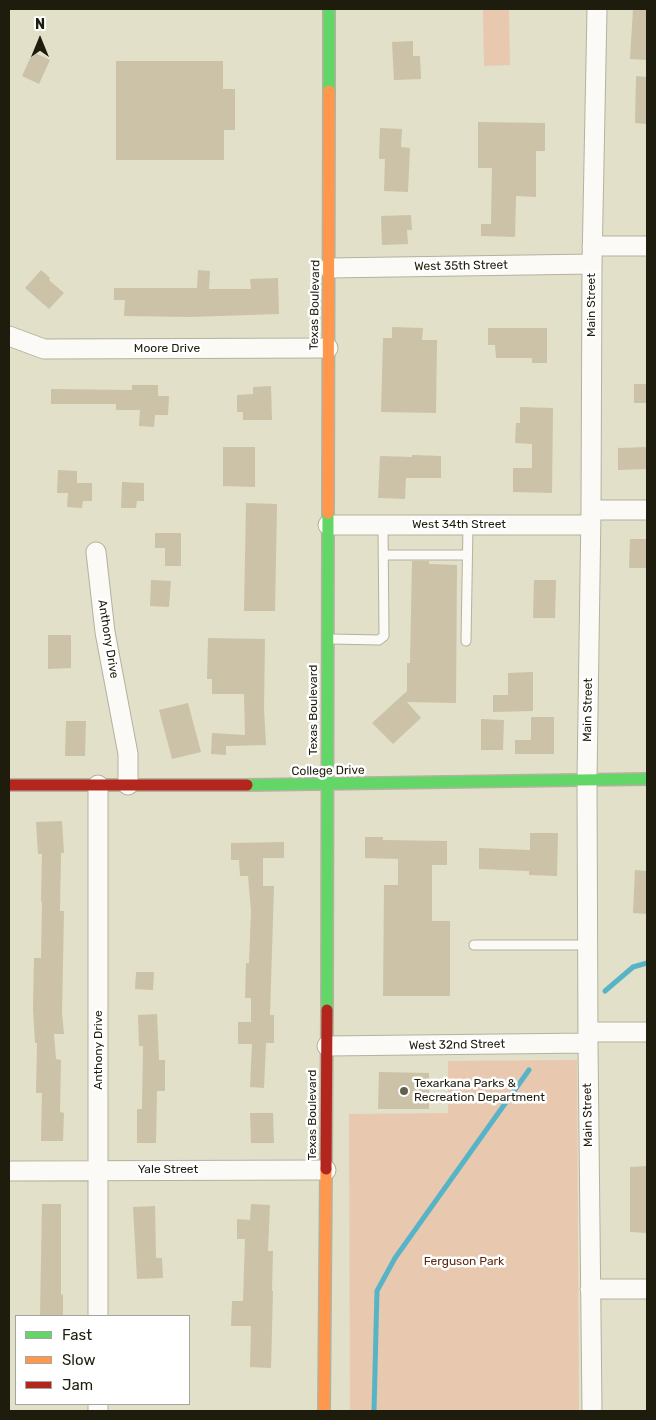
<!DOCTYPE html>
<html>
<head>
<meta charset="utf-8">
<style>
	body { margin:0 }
	#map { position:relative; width:656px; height:1420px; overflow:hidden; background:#e2e0c8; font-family:Rubik,sans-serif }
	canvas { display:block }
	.frame { position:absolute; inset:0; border:10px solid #1e1c0c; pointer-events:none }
	.legend { position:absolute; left:15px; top:1315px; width:175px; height:90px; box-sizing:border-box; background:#fff; border:1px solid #a5a49e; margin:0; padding:6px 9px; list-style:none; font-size:15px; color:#1e1c0c }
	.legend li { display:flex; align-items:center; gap:10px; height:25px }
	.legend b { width:25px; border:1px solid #a5a49e }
	.north { position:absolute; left:15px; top:15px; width:50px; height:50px; -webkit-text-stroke:4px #fff; paint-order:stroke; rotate:0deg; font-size:14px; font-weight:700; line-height:20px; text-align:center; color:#1e1c0c }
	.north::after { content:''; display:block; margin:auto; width:18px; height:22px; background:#1e1c0c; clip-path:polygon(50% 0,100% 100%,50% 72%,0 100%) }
</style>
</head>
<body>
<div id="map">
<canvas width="656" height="1420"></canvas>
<div class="frame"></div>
<ul class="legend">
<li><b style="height:6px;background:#63d668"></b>Fast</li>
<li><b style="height:6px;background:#ff974d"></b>Slow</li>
<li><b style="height:6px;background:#b3261e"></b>Jam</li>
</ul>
<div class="north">N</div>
</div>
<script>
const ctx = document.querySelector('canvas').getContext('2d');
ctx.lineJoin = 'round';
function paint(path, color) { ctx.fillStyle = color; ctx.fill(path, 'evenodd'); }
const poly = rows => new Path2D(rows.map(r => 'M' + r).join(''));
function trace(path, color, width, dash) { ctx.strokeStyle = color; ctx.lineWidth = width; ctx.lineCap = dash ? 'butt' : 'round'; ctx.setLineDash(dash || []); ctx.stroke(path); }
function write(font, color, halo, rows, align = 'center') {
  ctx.font = font + ' Rubik,sans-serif'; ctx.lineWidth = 5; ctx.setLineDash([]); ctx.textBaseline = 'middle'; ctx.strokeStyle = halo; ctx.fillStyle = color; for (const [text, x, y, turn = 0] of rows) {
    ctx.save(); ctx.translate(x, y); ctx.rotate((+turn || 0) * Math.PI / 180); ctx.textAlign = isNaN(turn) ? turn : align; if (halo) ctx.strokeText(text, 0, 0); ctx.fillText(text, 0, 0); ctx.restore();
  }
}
paint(poly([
	[483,9,509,9,510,65,484,66],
	[577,1060,579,1411,350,1411,349,1114,448,1113,448,1061]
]), '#e9c8b0');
trace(poly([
	[605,991,633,967,647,963],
	[374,1411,377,1291,395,1258,529,1070]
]), '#57b4c6', 5);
paint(poly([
	[633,9,647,9,647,60,630,59],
	[413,41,413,56,420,56,421,79,394,80,392,42],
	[33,52,50,60,39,84,22,76],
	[116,61,223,61,223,89,235,89,235,130,224,130,224,160,116,160],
	[636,76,647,77,647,124,635,123],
	[478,122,545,123,545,151,536,151,536,197,516,196,515,237,481,236,481,224,491,224,492,168,478,168],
	[380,128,402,129,401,147,410,148,408,192,384,191,385,159,379,159],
	[411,215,412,230,407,230,408,244,382,245,381,216],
	[41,270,50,278,49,280,64,293,49,309,25,288],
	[198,270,210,271,209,289,251,289,250,279,278,278,279,314,191,317,124,316,125,300,114,300,114,288,197,288],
	[392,327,423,328,422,340,437,340,436,413,381,412,383,338,392,338],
	[488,328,547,328,547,363,532,363,532,358,496,358,495,345,488,345],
	[634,384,647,384,647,403,634,403],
	[132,385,158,385,158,396,169,396,168,415,155,415,154,427,139,426,140,410,116,410,116,404,51,404,51,389,132,390],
	[271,386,272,420,243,420,243,412,237,412,237,395,253,394,253,387],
	[520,407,553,408,552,493,513,492,513,468,532,468,532,444,515,443,516,423,520,423],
	[223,447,255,447,255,487,223,486],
	[647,447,647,469,618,470,618,448],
	[412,455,441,456,441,478,406,478,405,499,378,498,380,456,412,457],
	[58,470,77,471,77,483,92,483,92,501,83,501,82,508,67,507,68,493,57,493],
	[122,482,144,483,144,501,137,501,136,508,121,508],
	[246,503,277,504,275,611,244,611],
	[155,533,181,533,181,566,165,566,165,548,155,548],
	[630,539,647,539,646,568,629,568],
	[412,561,429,561,429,564,457,565,456,703,407,702,421,718,393,744,372,723,407,691,407,663,410,663],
	[151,580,171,581,169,607,150,606],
	[534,580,556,580,555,618,533,618],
	[48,635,71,635,71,668,48,669],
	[208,638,265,639,264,708,266,745,226,746,226,755,211,754,212,733,245,735,244,694,212,694,212,679,207,679],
	[533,672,533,711,493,712,493,695,508,695,508,673],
	[188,703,201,752,172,759,159,710],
	[531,717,554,717,554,754,515,754,515,740,531,740],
	[481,719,504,720,503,750,481,750],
	[66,721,86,721,85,756,65,756],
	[62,821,64,853,61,853,60,911,64,911,62,1013,64,1034,54,1034,56,1059,61,1060,60,1112,64,1113,63,1141,41,1141,42,1093,36,1093,37,1043,35,1043,33,1009,34,958,41,958,42,902,41,902,42,854,38,854,36,822],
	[530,833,558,833,557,876,529,875,529,871,479,869,479,848,530,850],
	[365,837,383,837,383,840,447,841,447,865,432,865,432,921,450,921,450,996,383,996,384,885,398,885,398,859,365,858],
	[284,842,284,858,263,858,263,886,274,886,270,1015,274,1015,274,1043,266,1043,264,1088,250,1087,252,1044,238,1044,238,1022,251,1022,251,998,245,998,246,963,249,963,251,911,248,876,240,876,239,860,231,860,231,843],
	[635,870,647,871,647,914,633,913],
	[136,972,154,972,153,990,135,989],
	[157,1014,159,1060,165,1060,165,1091,157,1091,156,1143,137,1143,137,1109,142,1109,143,1046,139,1046,138,1015],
	[379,1072,429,1073,429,1109,378,1109],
	[250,1113,273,1113,274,1143,251,1143],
	[647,1166,647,1233,630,1232,630,1167],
	[42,1204,61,1204,61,1295,63,1294,63,1316,40,1316],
	[251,1204,270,1205,268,1251,273,1251,272,1291,273,1291,271,1368,250,1367,251,1326,231,1326,232,1301,243,1301,245,1239,237,1239,237,1219,250,1220],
	[155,1206,156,1258,162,1258,163,1278,137,1279,133,1207]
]), '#cbc2a7');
const lane = poly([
	[383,555,467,555],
	[331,639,379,640,384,636,383,525],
	[466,641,468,525],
	[474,945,587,945]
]);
const street = poly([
	[592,246,647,246],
	[329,268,592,264],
	[9,336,44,349,328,348],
	[591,510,647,510],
	[328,525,591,525],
	[96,552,105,632,128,754,128,785],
	[98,785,98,1316],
	[588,1032,647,1032],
	[327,1046,588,1043],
	[9,1171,326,1170],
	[590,1289,647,1289],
	[98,1411,98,1404],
	[592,1411,588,1043,587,780,591,510,592,264,597,9]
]);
const fast = poly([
	[329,91,329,9],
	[247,785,647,779],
	[327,1010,328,513]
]);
const slow = poly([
	[328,513,329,91],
	[324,1411,326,1169]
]);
const jam = poly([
	[9,785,247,785],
	[326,1169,327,1010]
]);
trace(lane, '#b3b29f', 11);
trace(street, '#b3b29f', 21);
trace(fast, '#b3b29f', 14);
trace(slow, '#b3b29f', 14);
trace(jam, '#b3b29f', 14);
trace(lane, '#fbfaf7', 9);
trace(street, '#fbfaf7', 19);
trace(fast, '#63d668', 11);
trace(slow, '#ff974d', 11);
trace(jam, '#b3261e', 11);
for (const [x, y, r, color] of [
	[404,1091,5,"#63614e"]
]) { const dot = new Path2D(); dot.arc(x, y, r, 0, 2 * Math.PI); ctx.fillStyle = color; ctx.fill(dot); trace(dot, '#fff', 2); }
write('12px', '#1e1c0c', '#fff', [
	["West 35th Street",461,266,-1],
	["Texas Boulevard",315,305,-89],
	["Main Street",592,305,-90],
	["Moore Drive",167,349],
	["West 34th Street",459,525],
	["Anthony Drive",108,639,81],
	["Texas Boulevard",314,710,-90],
	["Main Street",588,710,-89],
	["College Drive",328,771,-1],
	["West 32nd Street",457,1045,-1],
	["Anthony Drive",99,1050,-90],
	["Texas Boulevard",313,1115,-90],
	["Main Street",588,1115,-91],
	["Yale Street",168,1170]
]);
write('12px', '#1e1c0c', '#fff', [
	["Texarkana Parks &",414,1084],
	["Recreation Department",414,1098]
], 'left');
write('12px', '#5f2810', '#fff', [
	["Ferguson Park",464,1262]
]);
</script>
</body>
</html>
